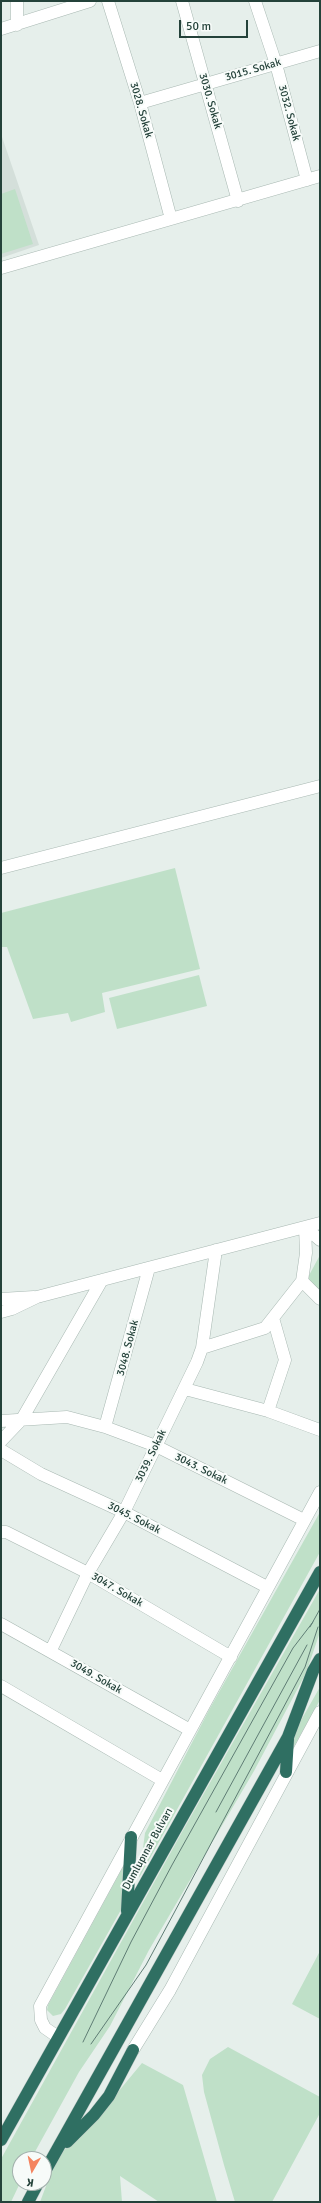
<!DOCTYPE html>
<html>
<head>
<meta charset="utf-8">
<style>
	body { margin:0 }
	#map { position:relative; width:321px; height:2203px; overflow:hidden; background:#e6efeb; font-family:Signika,sans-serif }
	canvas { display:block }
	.frame { position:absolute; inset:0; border:2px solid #24423a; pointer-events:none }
	.north { position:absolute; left:12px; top:2151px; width:40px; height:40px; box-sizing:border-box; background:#f7fbf9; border:1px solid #a3b1ad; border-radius:50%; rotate:189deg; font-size:11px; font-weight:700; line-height:16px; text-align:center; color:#24423a }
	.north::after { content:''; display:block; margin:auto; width:14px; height:18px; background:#f4845f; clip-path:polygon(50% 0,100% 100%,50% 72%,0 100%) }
	.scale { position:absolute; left:179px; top:20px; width:69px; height:18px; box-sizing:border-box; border:2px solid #24423a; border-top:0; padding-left:5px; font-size:12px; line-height:14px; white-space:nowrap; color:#24423a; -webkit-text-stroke:3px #f7fbf9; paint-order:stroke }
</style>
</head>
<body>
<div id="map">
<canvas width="321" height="2203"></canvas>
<div class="frame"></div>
<div class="north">K</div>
<div class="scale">50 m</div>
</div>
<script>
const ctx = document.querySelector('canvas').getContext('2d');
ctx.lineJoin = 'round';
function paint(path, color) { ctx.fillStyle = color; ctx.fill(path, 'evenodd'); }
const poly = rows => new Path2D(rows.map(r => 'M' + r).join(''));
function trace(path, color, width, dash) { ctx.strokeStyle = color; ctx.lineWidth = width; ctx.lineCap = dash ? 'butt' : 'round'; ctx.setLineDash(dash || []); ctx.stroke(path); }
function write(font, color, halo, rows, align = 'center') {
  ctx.font = font + ' Signika,sans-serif'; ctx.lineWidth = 4; ctx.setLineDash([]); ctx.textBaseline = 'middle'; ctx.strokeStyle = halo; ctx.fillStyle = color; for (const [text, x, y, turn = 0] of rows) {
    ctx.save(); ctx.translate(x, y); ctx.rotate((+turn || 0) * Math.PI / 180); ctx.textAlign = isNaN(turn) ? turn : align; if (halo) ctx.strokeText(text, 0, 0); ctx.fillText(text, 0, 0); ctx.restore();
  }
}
paint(poly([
	[1,134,39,245,1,258]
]), '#d4dfda');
paint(poly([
	[15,189,33,244,1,254,1,194],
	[175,868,200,969,102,993,105,1012,71,1022,68,1013,33,1019,7,947,1,947,1,913],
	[199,975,207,1006,117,1029,109,998],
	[320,1255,320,1293,307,1279],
	[320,1512,320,1552,139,1878,145,1833,209,1710],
	[320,1589,320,1632,306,1673,254,1771,149,1950,110,2026,79,2072,31,2159,20,2159,20,2183,11,2202,1,2202,1,2159,182,1832],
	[320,1687,320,1700,289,1755,288,1743],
	[123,1867,122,1908,65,2009,61,2014,53,2016,47,2010,48,2005],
	[320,1951,320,2019,292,2004],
	[228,2047,320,2097,320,2113,272,2202,235,2202,224,2165,204,2092,202,2075,210,2059],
	[142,2063,183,2085,217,2202,159,2202,120,2176,122,2202,40,2202,58,2154,80,2138]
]), '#bfe0c8');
const minor = poly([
	[108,1,140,103,171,219],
	[182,1,238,201],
	[255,1,276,64,307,180],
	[17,25,17,1],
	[1,29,90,1],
	[140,103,320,51],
	[1,268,320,176],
	[1,868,320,786],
	[305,1227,320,1240],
	[302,1281,320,1299],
	[1,1299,34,1297],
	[1,1312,12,1309,37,1297,320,1223],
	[202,1348,265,1328,302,1281,306,1253,305,1227],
	[185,1389,268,1411,320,1430],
	[268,1411,285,1360,273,1318],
	[1,1421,67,1417,105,1427,156,1446,304,1520],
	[105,1427,149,1268],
	[1,1441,22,1419,102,1280],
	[1,1450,41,1474,124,1512,267,1587],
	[1,1532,6,1532,88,1573,231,1657],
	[1,1624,190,1730],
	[51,1650,88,1573,124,1512,197,1362,202,1348,216,1250],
	[1,1686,162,1780],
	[58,2037,45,2028,41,2020,40,2006,320,1492],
	[133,2050,170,1990,320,1712]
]);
const highway = poly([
	[286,1772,288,1739],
	[127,1911,131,1837],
	[1,2140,320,1572],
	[67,2142,94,2115,109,2096,133,2050],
	[44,2173,288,1737,313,1671,320,1659],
	[28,2202,38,2183]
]);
trace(minor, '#a8b8b2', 13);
trace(highway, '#c2cac8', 13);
trace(minor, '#fff', 12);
trace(highway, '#2f6f62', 12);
trace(poly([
	[310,1627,320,1609],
	[216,1812,307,1645],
	[83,2042,131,1942,172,1865,293,1648,313,1622],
	[91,2044,146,1965,174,1913,305,1667,318,1627]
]), '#5f7d75', 1);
write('11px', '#24423a', '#f7fbf9', [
	["3015. Sokak",253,70,-16],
	["3030. Sokak",210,101,74],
	["3028. Sokak",141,110,74],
	["3032. Sokak",289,113,75],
	["3048. Sokak",128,1348,-75],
	["3039. Sokak",151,1456,-64],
	["3043. Sokak",201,1469,26],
	["3045. Sokak",134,1518,27],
	["3047. Sokak",117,1590,30],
	["3049. Sokak",96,1677,30],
	["Dumlupınar Bulvarı",148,1849,-61]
]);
</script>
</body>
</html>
